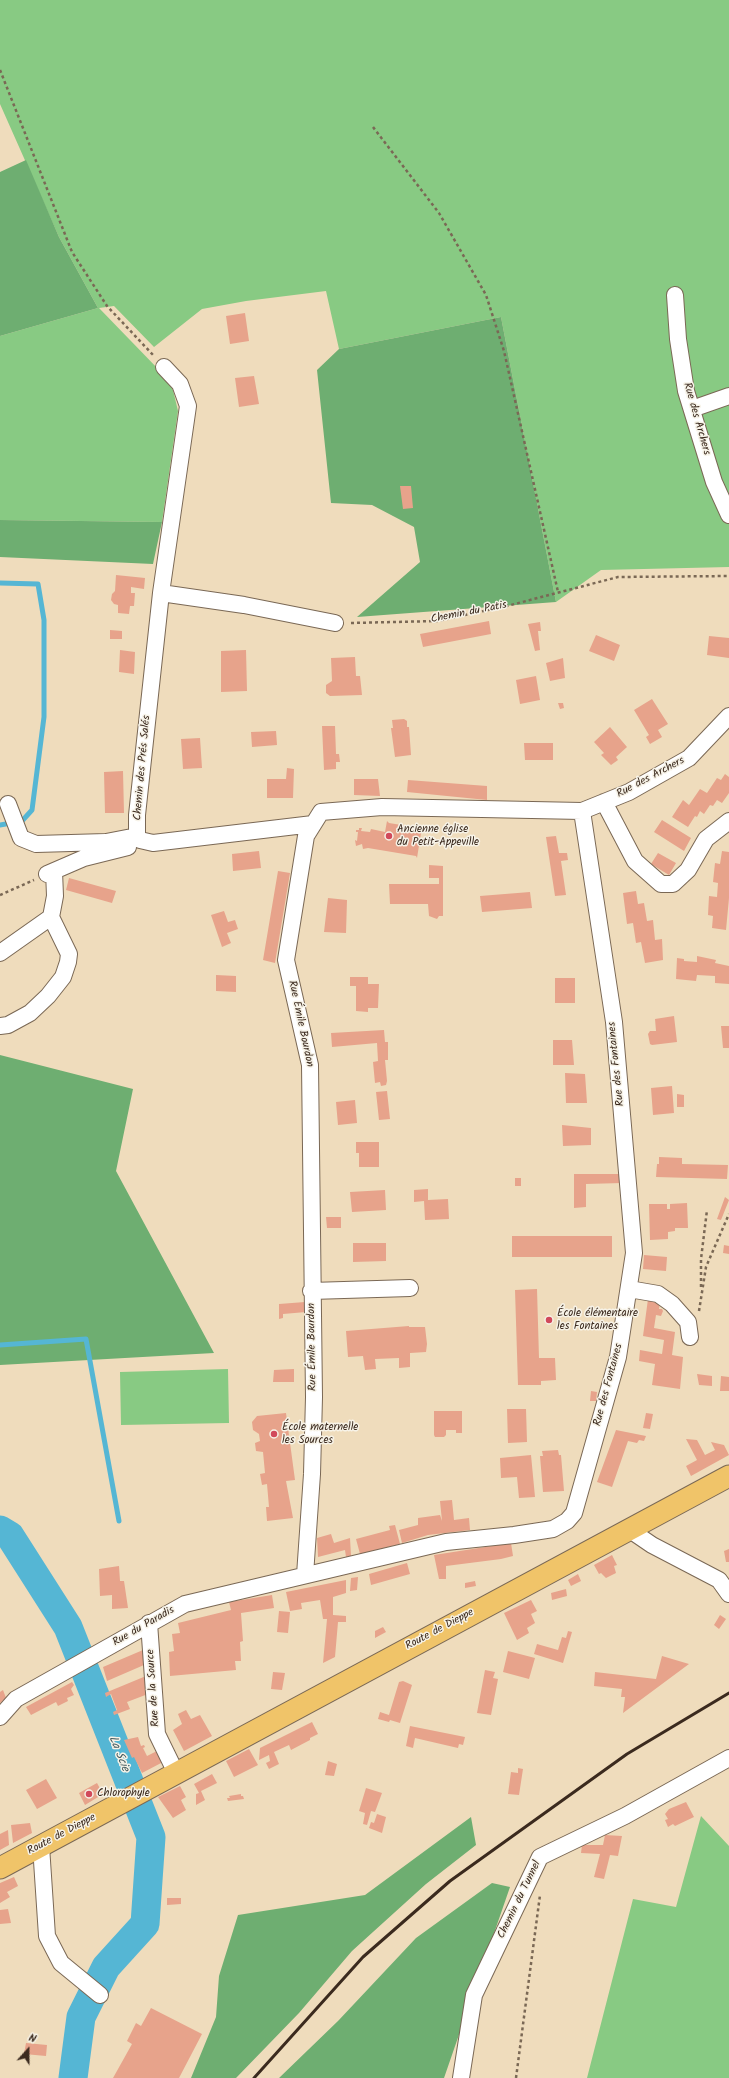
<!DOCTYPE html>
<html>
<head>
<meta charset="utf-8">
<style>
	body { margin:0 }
	#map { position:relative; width:729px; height:2078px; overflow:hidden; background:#efdcbc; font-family:Kalam,sans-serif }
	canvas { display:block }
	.north { position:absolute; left:8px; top:2030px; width:40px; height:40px; -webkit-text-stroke:3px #f7f3e8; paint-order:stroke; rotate:21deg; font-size:11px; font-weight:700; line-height:16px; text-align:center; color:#3b2a1e }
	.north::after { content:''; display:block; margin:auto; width:14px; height:18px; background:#3b2a1e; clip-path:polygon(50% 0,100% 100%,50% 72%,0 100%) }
</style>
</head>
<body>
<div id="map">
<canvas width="729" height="2078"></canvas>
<div class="north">N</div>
</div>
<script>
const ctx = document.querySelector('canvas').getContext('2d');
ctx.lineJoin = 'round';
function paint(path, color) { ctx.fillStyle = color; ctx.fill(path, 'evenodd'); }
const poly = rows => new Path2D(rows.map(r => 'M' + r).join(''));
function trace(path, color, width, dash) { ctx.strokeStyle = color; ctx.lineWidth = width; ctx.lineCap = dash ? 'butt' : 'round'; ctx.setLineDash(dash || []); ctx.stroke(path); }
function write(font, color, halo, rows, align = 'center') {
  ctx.font = font + ' Kalam,sans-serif'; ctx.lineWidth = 3; ctx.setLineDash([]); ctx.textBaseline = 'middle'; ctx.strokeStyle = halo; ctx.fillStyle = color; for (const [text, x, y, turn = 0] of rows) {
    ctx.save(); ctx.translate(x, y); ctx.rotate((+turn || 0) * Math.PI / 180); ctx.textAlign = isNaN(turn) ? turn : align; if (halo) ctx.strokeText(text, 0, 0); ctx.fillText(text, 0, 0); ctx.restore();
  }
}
paint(poly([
	[0,0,729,0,729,567,601,570,556,602,501,317,339,349,326,291,246,301,202,309,154,347,114,306,99,308,161,372,173,390,178,411,162,522,0,520,0,336,98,308,59,237,0,104],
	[228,1369,229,1423,121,1425,120,1372],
	[701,1816,729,1846,729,2078,587,2078,633,1899,676,1907]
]), '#88ca83');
paint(poly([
	[26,160,59,237,98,308,0,336,0,172],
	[501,317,556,602,357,617,420,562,414,527,372,505,331,503,317,370,339,349],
	[0,520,162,522,153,564,0,557],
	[0,1055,133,1089,116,1171,214,1353,0,1365],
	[471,1817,476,1845,426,1884,352,1951,299,2013,236,2078,191,2078,216,2017,219,1976,238,1915,365,1895],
	[492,1883,510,1887,444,2078,279,2078,338,2021,416,1938]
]), '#6eae71');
trace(poly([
	[0,583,38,584,44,620,44,717,32,810,22,821,0,825],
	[0,1345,86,1339,119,1521]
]), '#55b6d4', 5);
trace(poly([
	[0,1530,10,1536,68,1627,151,1837,145,1924,106,1967,81,2017,73,2078]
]), '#55b6d4', 29);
paint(poly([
	[245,313,249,341,230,344,226,316],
	[254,376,259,404,239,407,235,378],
	[400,486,411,486,413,508,403,509],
	[116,575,145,578,144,589,131,587,131,593,135,593,134,606,130,606,129,614,118,613,118,605,114,604,111,600,112,594,115,591],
	[489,621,491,634,423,647,420,634],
	[540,622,541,631,538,631,540,650,535,651,528,624],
	[110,630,122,631,122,639,110,639],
	[596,635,620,645,614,661,589,651],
	[709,636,729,638,729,658,707,655],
	[120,650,135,652,134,674,119,672],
	[246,650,247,691,221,692,221,651],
	[355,657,356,676,360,676,362,695,330,696,326,693,326,685,332,681,331,658],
	[563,658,565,678,550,681,546,663],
	[536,676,540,700,520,704,516,680],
	[652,699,668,724,658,730,662,737,650,744,646,737,649,735,634,710],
	[558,703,563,703,564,708,560,709],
	[404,719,407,721,407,727,409,727,411,755,395,757,391,728,393,728,392,720],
	[322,726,335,726,336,754,339,754,340,762,336,762,336,769,324,770],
	[610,727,627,747,616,757,618,760,611,765,601,755,604,753,594,742],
	[276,731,277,745,252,747,251,732],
	[200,738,202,768,183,769,181,739],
	[524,743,553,743,553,760,525,760],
	[287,768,294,769,293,798,267,798,267,779,286,779],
	[123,771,124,813,105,813,104,772],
	[725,774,729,777,729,793,722,803,717,800,713,806,710,805,704,814,700,811,697,817,695,816,688,827,672,817,683,800,689,805,700,789,707,793,717,778,721,780],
	[354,779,378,779,380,796,354,795],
	[408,780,487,786,487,800,407,792],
	[662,820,691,838,684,851,654,832],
	[387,821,389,823,420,828,422,827,417,858,416,856,368,848,363,849,362,844,356,846,355,840,357,841,358,832,356,832,356,830,359,830,359,828,362,828,361,831,370,832,371,829,385,832],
	[556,836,559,853,567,853,568,860,561,861,566,895,555,896,546,837],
	[259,851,261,868,233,871,232,854],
	[722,851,729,852,729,898,726,930,712,928,713,916,708,915,709,896,717,897,718,883,713,882,715,863,720,864],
	[658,853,676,863,669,875,651,864],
	[429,865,443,866,443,916,439,916,437,919,429,916,428,904,390,904,389,884,439,884,439,878,429,878],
	[278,871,290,873,275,963,263,960],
	[69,878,116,891,112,903,66,890],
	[636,891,638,904,644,903,647,921,653,920,655,940,662,939,663,960,645,963,641,942,636,943,633,923,627,924,623,893],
	[530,892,532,908,482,912,480,896],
	[328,898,347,900,346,933,324,932],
	[224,911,228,922,235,920,238,929,227,933,231,943,222,947,211,915],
	[697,956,716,960,715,963,729,966,729,984,715,983,715,976,697,975,696,981,676,979,677,958,684,959,684,961,697,962],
	[216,975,236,976,236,992,216,991],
	[350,977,368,977,368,984,379,984,378,1008,368,1008,368,1012,356,1011,356,986,350,986],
	[555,978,575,978,575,1003,555,1003],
	[674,1016,677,1042,652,1045,650,1044,648,1034,650,1031,656,1031,655,1019],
	[721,1026,729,1026,729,1048,723,1048],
	[384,1030,385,1042,388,1042,388,1060,385,1060,387,1081,386,1085,381,1086,380,1082,375,1083,373,1062,378,1061,377,1043,332,1047,331,1033],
	[553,1040,572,1040,574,1065,553,1065],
	[565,1073,585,1074,587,1103,566,1103],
	[672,1086,674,1113,653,1115,651,1088],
	[387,1091,390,1119,379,1120,376,1092],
	[677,1094,684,1095,684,1107,677,1107],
	[355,1100,357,1123,338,1125,336,1102],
	[562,1125,591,1128,591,1145,563,1146],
	[356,1142,379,1142,379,1167,359,1167,359,1153,356,1153],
	[659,1157,682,1158,682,1164,728,1165,727,1179,656,1177,657,1164,659,1164],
	[574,1174,622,1174,622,1183,586,1184,586,1207,574,1208],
	[515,1178,521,1178,521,1186,515,1186],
	[428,1189,428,1200,448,1199,449,1219,425,1220,424,1201,414,1202,414,1190],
	[385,1190,386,1210,352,1212,350,1192],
	[725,1197,729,1200,721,1220,717,1219],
	[687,1203,688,1228,675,1228,675,1231,668,1232,668,1239,650,1240,649,1204,667,1204,667,1209,670,1209,670,1204],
	[326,1217,341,1217,341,1228,327,1228],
	[512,1236,612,1236,612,1257,512,1257],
	[353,1243,386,1243,386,1261,353,1262],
	[724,1245,729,1246,729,1254,723,1253],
	[644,1255,667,1257,666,1271,643,1269],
	[537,1289,539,1358,555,1358,556,1380,541,1381,541,1385,518,1385,515,1290],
	[648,1299,660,1302,659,1309,662,1309,663,1311,661,1316,656,1315,654,1328,675,1332,672,1355,683,1357,680,1389,652,1385,655,1364,639,1361,640,1350,662,1354,664,1340,643,1336],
	[305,1302,306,1312,283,1314,283,1318,279,1319,279,1304],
	[409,1326,409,1327,425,1327,427,1344,426,1352,410,1353,410,1367,399,1368,399,1358,375,1359,376,1369,365,1370,363,1356,348,1357,346,1331],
	[294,1369,294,1382,273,1382,274,1370],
	[697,1374,712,1376,712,1386,699,1385],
	[721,1376,729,1377,729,1391,720,1391],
	[591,1391,597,1392,596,1401,590,1401],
	[507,1409,526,1409,527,1442,508,1443],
	[434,1411,462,1411,462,1433,456,1433,456,1430,446,1430,446,1435,444,1437,435,1437,434,1435],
	[286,1413,295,1480,286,1481,293,1518,267,1521,266,1507,269,1507,267,1484,262,1485,260,1474,265,1473,263,1452,256,1451,255,1443,260,1441,259,1434,253,1430,252,1422,257,1416],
	[646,1413,653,1414,650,1429,643,1428],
	[616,1430,646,1436,644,1441,639,1440,637,1443,628,1441,612,1487,597,1482],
	[686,1439,697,1440,705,1455,715,1450,711,1442,724,1445,729,1455,691,1476,686,1466,697,1460],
	[558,1450,559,1455,561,1455,564,1491,543,1492,540,1456,543,1456,542,1451],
	[531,1455,535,1497,519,1498,517,1477,501,1478,500,1458],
	[452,1500,454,1520,469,1518,470,1530,428,1535,402,1543,399,1530,418,1525,418,1518,440,1515,442,1521,440,1501],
	[395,1525,400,1544,360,1554,356,1539,390,1530,389,1526],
	[331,1534,334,1543,350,1538,351,1556,346,1557,345,1550,318,1557,317,1538],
	[511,1543,513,1556,501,1559,446,1566,446,1579,439,1579,434,1555],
	[729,1549,729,1562,726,1562,724,1551],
	[612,1555,617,1565,614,1566,616,1573,606,1578,601,1573,599,1574,594,1565],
	[407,1563,410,1574,371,1585,369,1574],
	[119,1566,120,1581,124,1581,128,1608,112,1609,112,1595,100,1596,99,1569],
	[578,1574,581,1581,571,1586,568,1580],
	[358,1577,357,1590,350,1591,351,1578],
	[346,1580,346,1593,333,1597,333,1615,346,1616,346,1622,338,1622,335,1657,323,1663,327,1619,323,1619,320,1600,301,1603,302,1609,290,1611,286,1592],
	[475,1581,476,1586,465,1588,465,1583],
	[566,1589,567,1596,552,1600,551,1593],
	[272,1595,274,1608,241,1613,243,1641,240,1642,241,1661,235,1661,236,1670,170,1676,169,1652,174,1651,172,1634,180,1633,178,1623,231,1610,229,1602],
	[531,1600,537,1611,531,1614,535,1623,527,1628,529,1633,517,1640,504,1613],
	[279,1611,290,1612,288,1633,277,1632],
	[720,1615,726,1619,719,1629,714,1625],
	[383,1627,386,1632,375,1638,375,1631],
	[568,1631,572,1632,563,1663,534,1654,537,1644,558,1650,562,1637,566,1638],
	[143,1650,144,1665,107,1681,103,1667],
	[508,1651,535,1658,529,1679,503,1672],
	[662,1656,689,1664,623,1713,625,1697,621,1697,622,1689,594,1686,595,1672,656,1679],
	[485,1670,495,1672,493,1678,498,1679,491,1715,477,1713],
	[273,1672,285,1673,282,1690,271,1689],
	[146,1676,148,1694,127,1702,130,1709,114,1715,113,1712,117,1710,111,1694,106,1697,105,1693],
	[403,1681,412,1685,400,1723,390,1720,389,1722,378,1719,380,1712,389,1715,399,1682],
	[72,1682,74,1685,71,1689,74,1695,67,1698,68,1701,58,1706,56,1702,31,1715,26,1707],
	[3,1690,6,1698,0,1703,0,1692],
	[186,1710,191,1719,200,1715,212,1736,184,1751,173,1730,182,1724,178,1714],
	[312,1722,318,1734,310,1738,310,1740,291,1750,289,1745,274,1752,279,1764,269,1769,266,1763,270,1761,269,1755,259,1760,260,1748],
	[410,1726,465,1737,463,1745,459,1744,458,1748,415,1738,413,1748,406,1746],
	[138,1737,141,1746,144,1745,145,1747,143,1748,147,1756,157,1751,163,1762,142,1773,134,1757,132,1758,124,1740],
	[249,1749,258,1765,234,1777,226,1761],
	[328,1761,337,1764,334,1776,325,1775],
	[518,1768,523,1769,519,1795,508,1794,511,1772,518,1773],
	[212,1774,217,1783,201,1791,205,1800,196,1805,196,1794,199,1793,194,1784],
	[46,1779,57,1798,37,1809,26,1790],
	[97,1783,103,1794,85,1805,79,1793],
	[180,1786,186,1797,181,1800,186,1810,173,1818,158,1797],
	[366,1788,382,1793,375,1812,371,1811,367,1825,363,1824,365,1813,359,1811],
	[241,1794,241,1796,243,1796,244,1799,228,1801,227,1798,230,1798,229,1796],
	[686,1802,694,1817,675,1826,673,1824,668,1827,665,1820,668,1819,665,1814,669,1809],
	[377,1814,386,1817,382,1833,369,1828,371,1822,374,1823],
	[30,1823,32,1833,13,1843,11,1825],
	[8,1830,9,1845,0,1850,0,1834],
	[605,1835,622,1836,618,1856,610,1855,604,1879,594,1877,600,1854,581,1853,582,1845,603,1845],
	[14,1877,18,1886,7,1892,10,1897,0,1903,0,1883],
	[167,1898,181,1898,181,1904,167,1905],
	[8,1909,11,1923,0,1924,0,1910],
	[151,2008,202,2034,179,2078,113,2078,132,2044,127,2041,136,2023,141,2026],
	[26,2043,47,2045,46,2056,24,2054]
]), '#e7a38b');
const minor = poly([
	[675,295,678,339,686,391,714,482,729,515],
	[164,367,180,384,188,406,161,593,137,815,137,836,140,840,153,843,313,824],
	[692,409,729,396],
	[161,593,244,605,335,623],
	[604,802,635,861,661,884,673,884,688,870,706,839,729,821],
	[8,804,21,838,36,844,106,842,137,836],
	[47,874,84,858,128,847],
	[0,953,51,917],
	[0,1026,8,1025,30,1013,48,996,63,977,68,962,69,954,51,917,55,896,54,871],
	[629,1289,658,1294,672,1304,688,1322,690,1337],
	[311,1291,410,1288],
	[630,1530,652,1545,719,1580,729,1594],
	[305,1575,312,1474,314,1397,310,1065,286,960,306,836,321,812,382,807,582,811,629,792,689,758,729,716],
	[149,1623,157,1734,176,1773],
	[0,1717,16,1699,185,1604,446,1542,514,1535,553,1529,567,1521,574,1513,618,1357,634,1253,614,1022,582,811],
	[41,1846,47,1936,61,1963,100,1995],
	[461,2078,474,1995,540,1857,625,1816,729,1758]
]);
const major = poly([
	[0,1868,729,1476]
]);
trace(minor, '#7a6855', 18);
trace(major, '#7a6855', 23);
trace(poly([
	[0,70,72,252,107,306,154,356],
	[373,127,439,213,486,295,504,351,558,592],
	[351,623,437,621,507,606,618,577,729,576],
	[0,895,34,880],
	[701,1287,701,1259,707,1210],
	[699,1311,706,1267,729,1214],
	[516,2078,540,1895]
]), '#7a6855', 2.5, [3, 3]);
trace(minor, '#fff', 16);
trace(major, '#f0c469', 21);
trace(poly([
	[254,2078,363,1957,450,1881,627,1754,729,1693]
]), '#3b2a1e', 3);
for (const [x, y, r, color] of [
	[389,836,4,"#d1495b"],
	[549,1320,4,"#d1495b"],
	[274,1434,4,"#d1495b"],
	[89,1794,4,"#d1495b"]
]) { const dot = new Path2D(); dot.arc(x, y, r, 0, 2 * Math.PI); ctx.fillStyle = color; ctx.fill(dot); trace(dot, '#f7f3e8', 1.5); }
write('11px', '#3b2a1e', '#f7f3e8', [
	["Rue des Archers",696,419,74],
	["Chemin du Patis",469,613,-11],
	["Chemin des Prés Salés",143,768,-85],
	["Rue des Archers",651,778,-28],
	["Rue Émile Bourdon",300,1024,78],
	["Rue des Fontaines",617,1064,-96],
	["Rue Émile Bourdon",313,1347,-91],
	["Rue des Fontaines",609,1385,-75],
	["Rue du Paradis",144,1627,-30],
	["Route de Dieppe",440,1630,-28],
	["Rue de la Source",154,1688,-94],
	["Route de Dieppe",62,1835,-28],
	["Chemin du Tunnel",520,1900,-64]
]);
write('11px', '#3b2a1e', '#f7f3e8', [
	["Ancienne église",397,830],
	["du Petit-Appeville",397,843],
	["École élémentaire",557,1314],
	["les Fontaines",557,1327],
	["École maternelle",282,1428],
	["les Sources",282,1441],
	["Chlorophyle",97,1794]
], 'left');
write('italic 12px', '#445b5e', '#f7f3e8', [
	["La Scie",118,1754,68]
]);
</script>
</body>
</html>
